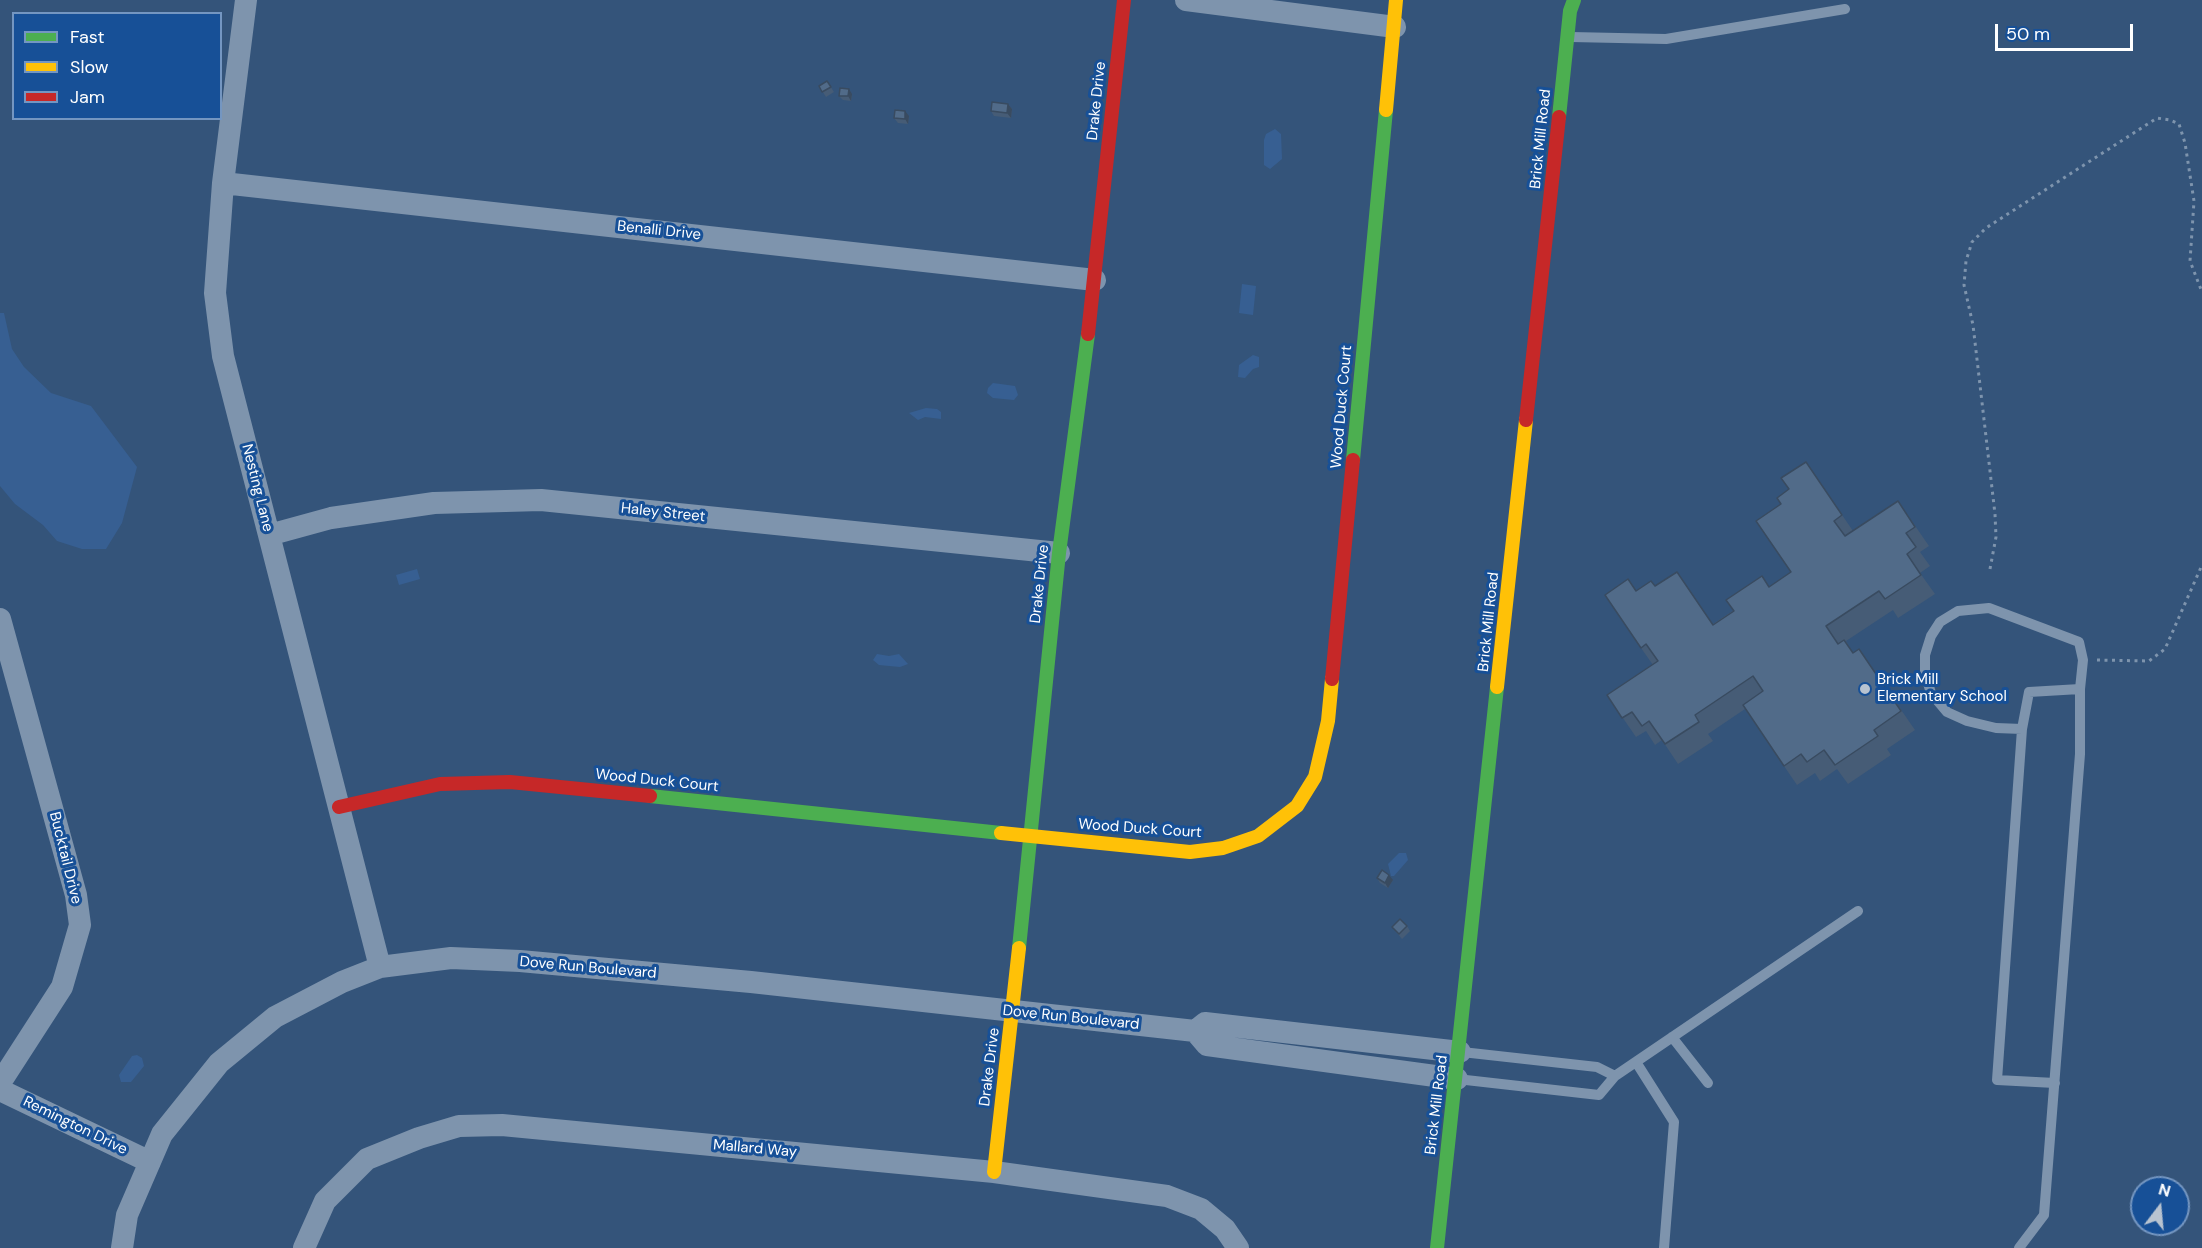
<!DOCTYPE html>
<html>
<head>
<meta charset="utf-8">
<style>
	body { margin:0 }
	#map { position:relative; width:2202px; height:1248px; overflow:hidden; background:#34547a; font-family:"DM Sans",sans-serif }
	canvas { display:block }
	.legend { position:absolute; left:12px; top:12px; width:210px; height:108px; box-sizing:border-box; background:#175097; border:2px solid #7496c1; margin:0; padding:8px 10px; list-style:none; font-size:18px; color:#fff }
	.legend li { display:flex; align-items:center; gap:12px; height:30px }
	.legend b { width:30px; border:2px solid #7496c1 }
	.north { position:absolute; left:2130px; top:1176px; width:60px; height:60px; box-sizing:border-box; background:#175097; border:2px solid #7496c1; border-radius:50%; rotate:16deg; font-size:16px; font-weight:700; line-height:24px; text-align:center; color:#fff }
	.north::after { content:''; display:block; margin:auto; width:21px; height:27px; background:#b8c3d0; clip-path:polygon(50% 0,100% 100%,50% 72%,0 100%) }
	.scale { position:absolute; left:1995px; top:24px; width:138px; height:27px; box-sizing:border-box; border:3px solid #fff; border-top:0; padding-left:8px; font-size:18px; line-height:21px; white-space:nowrap; color:#fff; -webkit-text-stroke:4px #175097; paint-order:stroke }
</style>
</head>
<body>
<div id="map">
<canvas width="2202" height="1248"></canvas>
<ul class="legend">
<li><b style="height:8px;background:#4caf50"></b>Fast</li>
<li><b style="height:8px;background:#ffc107"></b>Slow</li>
<li><b style="height:8px;background:#c62828"></b>Jam</li>
</ul>
<div class="north">N</div>
<div class="scale">50 m</div>
</div>
<script>
const ctx = document.querySelector('canvas').getContext('2d');
ctx.lineJoin = 'round';
function paint(path, color) { ctx.fillStyle = color; ctx.fill(path, 'evenodd'); }
const poly = rows => new Path2D(rows.map(r => 'M' + r).join(''));
function trace(path, color, width, dash) { ctx.strokeStyle = color; ctx.lineWidth = width; ctx.lineCap = dash ? 'butt' : 'round'; ctx.setLineDash(dash || []); ctx.stroke(path); }
function write(font, color, halo, rows, align = 'center') {
  ctx.font = font + ' "DM Sans",sans-serif'; ctx.lineWidth = 6; ctx.setLineDash([]); ctx.textBaseline = 'middle'; ctx.strokeStyle = halo; ctx.fillStyle = color; for (const [text, x, y, turn = 0] of rows) {
    ctx.save(); ctx.translate(x, y); ctx.rotate((+turn || 0) * Math.PI / 180); ctx.textAlign = isNaN(turn) ? turn : align; if (halo) ctx.strokeText(text, 0, 0); ctx.fillText(text, 0, 0); ctx.restore();
  }
}
paint(poly([
	[1275,129,1281,134,1282,159,1270,169,1264,165,1264,140,1266,134],
	[1242,284,1256,286,1253,315,1239,313],
	[0,313,4,313,12,349,24,367,51,393,91,406,137,467,122,523,106,549,82,549,57,541,43,525,15,504,0,486],
	[1253,355,1259,357,1259,367,1253,369,1245,378,1238,377,1239,365],
	[993,383,1015,386,1018,395,1014,400,993,398,987,393,988,388],
	[926,408,937,409,941,412,941,419,925,417,918,420,909,413],
	[417,569,420,579,399,585,396,575],
	[877,654,889,656,899,654,908,664,900,667,879,665,873,660],
	[1399,853,1406,853,1408,860,1394,876,1391,876,1388,864],
	[137,1055,142,1058,144,1066,131,1082,121,1082,119,1075,132,1056]
]), '#375f92');
trace(poly([
	[1990,569,1996,537,1995,514,1973,325,1964,285,1966,261,1972,242,1986,228,2157,118,2170,120,2179,124,2185,143,2194,201,2190,261,2202,292],
	[2097,660,2149,661,2165,649,2202,565]
]), '#7e94ad', 3, [3, 4.5]);
trace(poly([
	[1571,37,1666,39,1845,9],
	[2022,729,1996,728,1967,721,1947,712,1931,693,1925,674,1925,655,1931,636,1940,622,1958,611,1989,608,2079,642,2083,660,2080,689,2029,692,2022,729,1997,1080,2055,1083],
	[1672,1037,1708,1083],
	[1462,1052,1597,1067,1615,1076],
	[1636,1062,1674,1122,1664,1248],
	[1457,1079,1599,1095,1615,1076,1858,911],
	[2019,1248,2044,1215,2080,754,2080,689]
]), '#7e94ad', 10);
trace(poly([
	[246,0,223,183,215,293,223,356,380,967],
	[1186,0,1395,27],
	[223,183,1095,280],
	[269,535,331,518,434,503,541,500,1059,553],
	[0,619,76,895,80,925,62,987,0,1083],
	[1195,1031,1207,1045,1457,1079],
	[0,1090,150,1162],
	[122,1248,127,1215,162,1134,219,1063,275,1017,342,982,380,967,451,958,520,961,751,982,1195,1031,1205,1023,1460,1052],
	[304,1248,325,1201,367,1159,419,1138,459,1126,502,1125,994,1172,1167,1196,1201,1209,1225,1229,1238,1248]
]), '#7e94ad', 22);
trace(poly([
	[1559,117,1570,11,1574,0],
	[1353,460,1386,110],
	[650,796,1001,833],
	[1019,948,1059,553,1088,334],
	[1437,1248,1497,687]
]), '#4caf50', 14);
trace(poly([
	[1386,110,1396,0],
	[1497,687,1526,420],
	[1001,833,1190,852,1223,848,1258,836,1297,806,1315,777,1328,721,1332,679],
	[994,1172,1019,948]
]), '#ffc107', 14);
trace(poly([
	[1088,334,1124,0],
	[1526,420,1559,117],
	[1332,679,1353,460],
	[339,807,440,784,510,782,650,796]
]), '#c62828', 14);
paint(poly([
	[827,81,834,92,826,97,819,86],
	[852,94,851,101,843,100,839,96],
	[1008,104,1012,109,1011,118,994,116,991,111],
	[909,116,908,124,898,123,894,118],
	[1806,462,1853,531,1898,501,1929,546,1920,552,1930,566,1920,573,1935,594,1898,618,1893,610,1846,641,1853,653,1859,649,1915,730,1887,749,1891,755,1848,784,1837,769,1820,781,1815,773,1797,785,1745,709,1708,734,1713,741,1678,764,1662,740,1655,745,1646,731,1636,737,1607,695,1653,665,1641,648,1636,591,1655,586,1713,624,1791,572,1781,504],
	[1377,878,1393,880,1388,888,1380,883],
	[1407,926,1410,931,1402,939,1392,927]
]), '#465c76');
paint(poly([
	[849,89,852,94,851,101,848,96],
	[1008,104,1012,109,1011,118,1007,113],
	[905,111,909,116,908,124,905,119],
	[1389,875,1393,880,1388,888,1385,883]
]), '#394b60');
const building = poly([
	[827,81,831,87,822,92,819,86,827,81],
	[840,88,849,89,848,96,839,96,840,88],
	[992,102,1008,104,1007,113,991,111,992,102],
	[895,110,905,111,905,119,894,118,895,110],
	[1806,462,1842,515,1834,521,1845,536,1898,501,1915,527,1906,533,1916,547,1907,554,1921,575,1885,599,1879,591,1826,626,1838,644,1844,640,1853,653,1859,649,1901,711,1874,730,1878,736,1835,765,1824,750,1807,762,1801,754,1784,766,1743,705,1763,691,1753,676,1695,715,1699,722,1665,744,1649,721,1642,726,1632,712,1622,718,1607,695,1658,661,1646,644,1641,648,1605,595,1628,579,1636,591,1651,581,1655,586,1677,572,1713,625,1734,611,1726,600,1762,576,1769,587,1791,572,1756,521,1781,504,1777,498,1789,489,1781,478,1806,462],
	[1382,870,1389,875,1385,883,1377,878,1382,870],
	[1400,919,1407,926,1399,934,1392,927,1400,919]
]);
paint(building, '#516b89');
trace(building, '#394b60', 1.5);
for (const [x, y, r, color] of [
	[1865,689,6,"#b8c3d0"]
]) { const dot = new Path2D(); dot.arc(x, y, r, 0, 2 * Math.PI); ctx.fillStyle = color; ctx.fill(dot); trace(dot, '#175097', 2); }
write('15px', '#fff', '#175097', [
	["Drake Drive",1097,101,-84],
	["Brick Mill Road",1541,139,-84],
	["Benalli Drive",659,231,6],
	["Wood Duck Court",1342,407,-85],
	["Nesting Lane",257,488,76],
	["Haley Street",663,513,6],
	["Drake Drive",1040,584,-84],
	["Brick Mill Road",1489,622,-84],
	["Wood Duck Court",657,781,6],
	["Wood Duck Court",1140,829,4],
	["Bucktail Drive",65,858,76],
	["Dove Run Boulevard",588,968,5],
	["Dove Run Boulevard",1071,1018,6],
	["Drake Drive",990,1067,-83],
	["Brick Mill Road",1437,1105,-83],
	["Remington Drive",75,1126,26],
	["Mallard Way",755,1149,5]
]);
write('15px', '#fff', '#175097', [
	["Brick Mill",1877,680],
	["Elementary School",1877,697]
], 'left');
</script>
</body>
</html>
